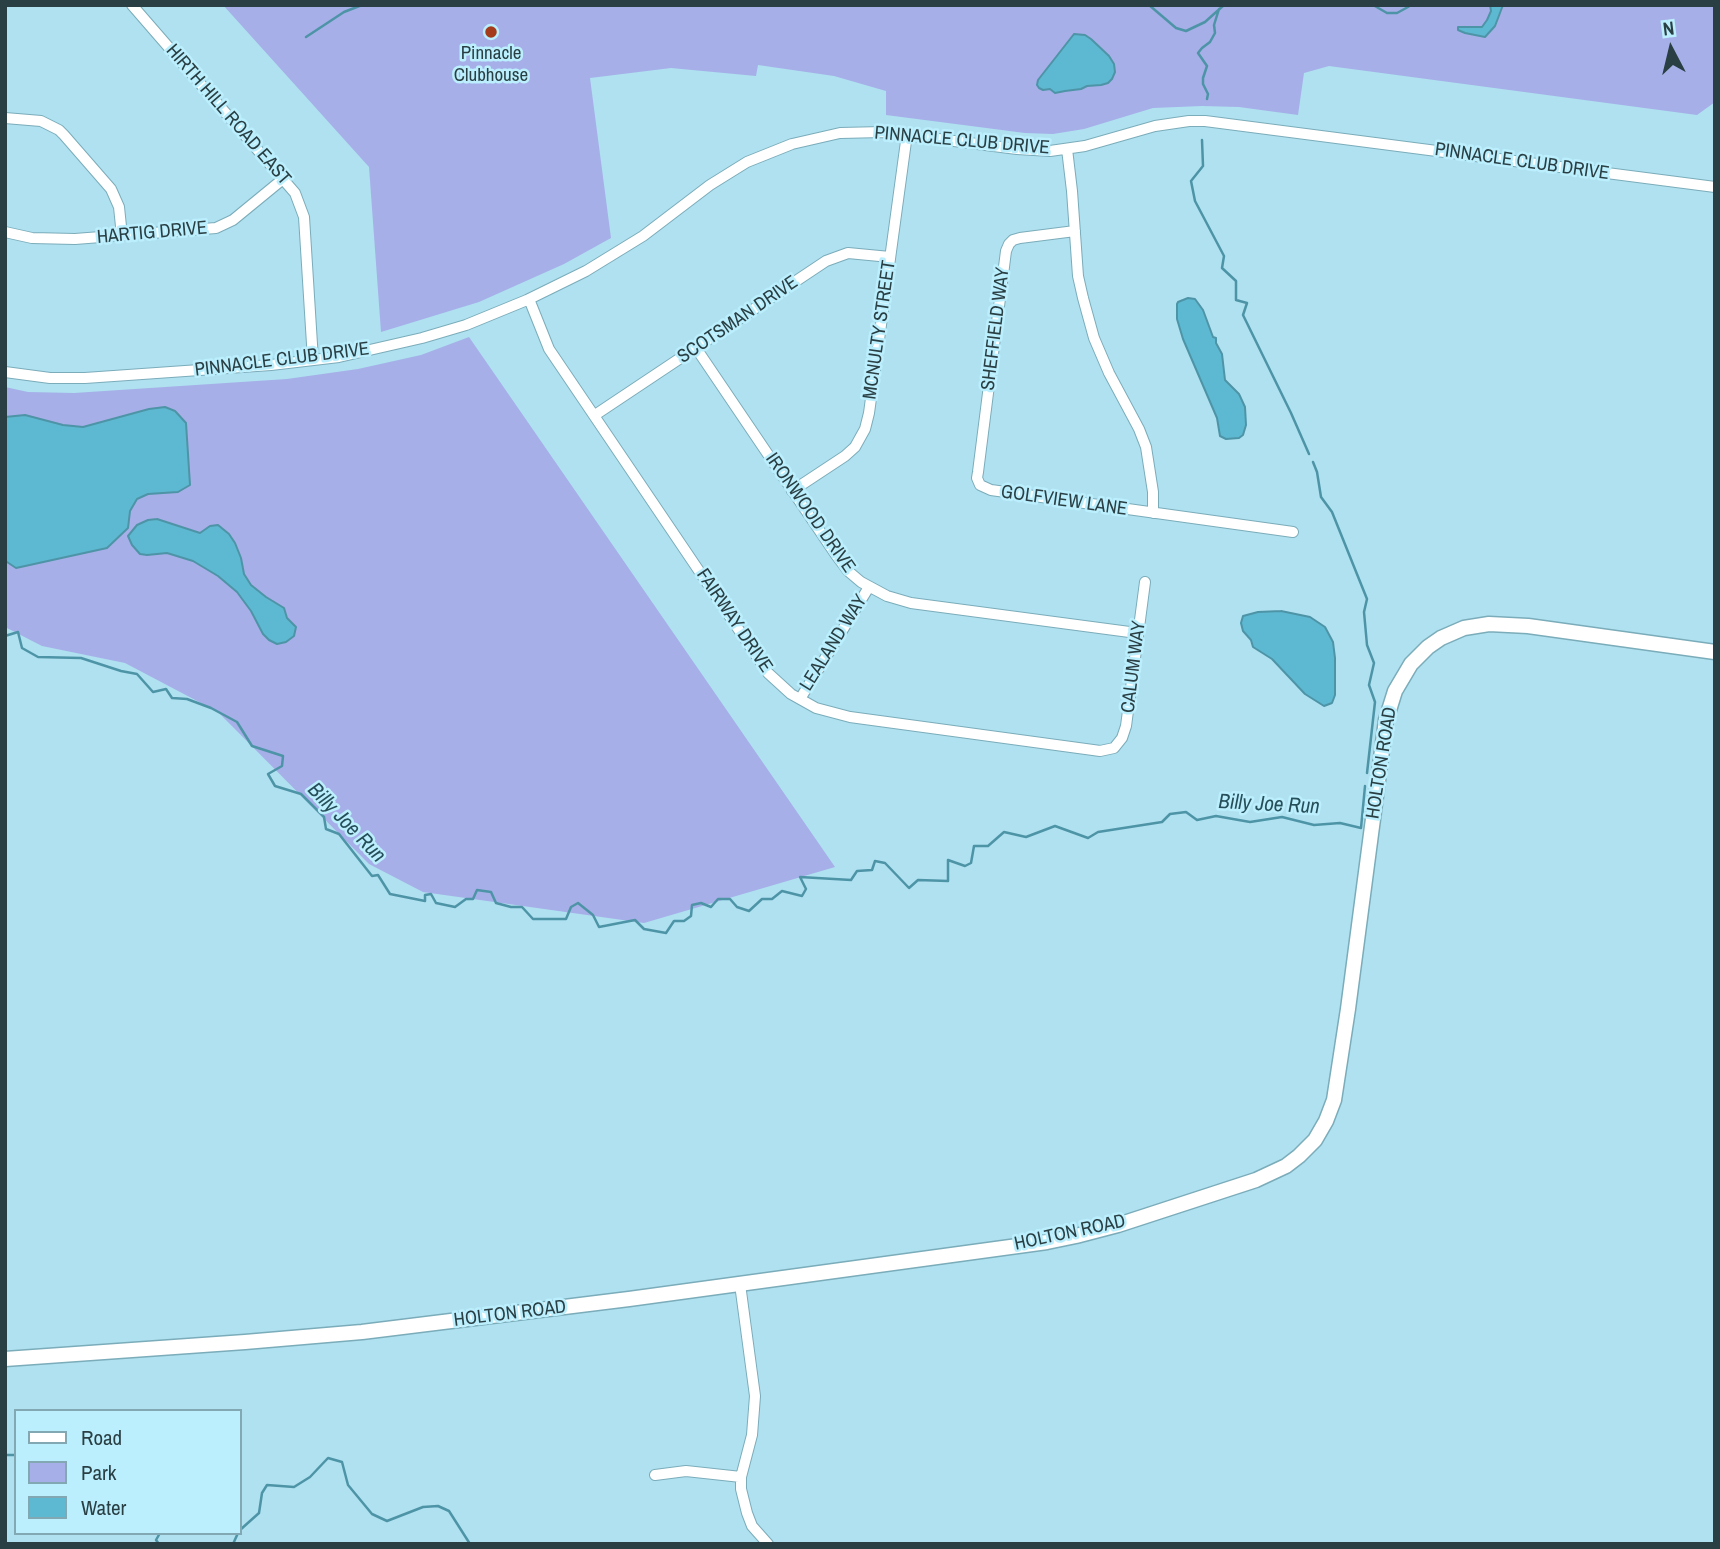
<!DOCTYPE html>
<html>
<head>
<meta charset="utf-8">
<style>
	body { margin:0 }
	#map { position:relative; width:1720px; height:1549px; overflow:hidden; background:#afe1f0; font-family:"Archivo Narrow",sans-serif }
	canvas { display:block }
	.frame { position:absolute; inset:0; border:7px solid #2a3f44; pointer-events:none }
	.legend { position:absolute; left:14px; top:1409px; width:228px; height:126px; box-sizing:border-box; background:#bceffd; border:2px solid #82a9b3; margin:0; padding:9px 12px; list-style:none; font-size:21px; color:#2a3f44 }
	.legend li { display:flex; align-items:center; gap:14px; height:35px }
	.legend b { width:35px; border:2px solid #82a9b3 }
	.north { position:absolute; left:1636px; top:14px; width:70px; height:70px; -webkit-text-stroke:5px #bceffd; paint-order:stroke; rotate:353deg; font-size:19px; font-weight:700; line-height:28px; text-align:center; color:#2a3f44 }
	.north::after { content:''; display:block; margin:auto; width:24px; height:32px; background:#2a3f44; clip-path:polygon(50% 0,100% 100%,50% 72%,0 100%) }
</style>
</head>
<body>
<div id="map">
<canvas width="1720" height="1549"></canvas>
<div class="frame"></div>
<ul class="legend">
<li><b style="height:9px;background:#fff"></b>Road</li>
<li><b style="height:19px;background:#a6afe8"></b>Park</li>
<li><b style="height:19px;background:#5db9d1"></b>Water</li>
</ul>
<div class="north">N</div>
</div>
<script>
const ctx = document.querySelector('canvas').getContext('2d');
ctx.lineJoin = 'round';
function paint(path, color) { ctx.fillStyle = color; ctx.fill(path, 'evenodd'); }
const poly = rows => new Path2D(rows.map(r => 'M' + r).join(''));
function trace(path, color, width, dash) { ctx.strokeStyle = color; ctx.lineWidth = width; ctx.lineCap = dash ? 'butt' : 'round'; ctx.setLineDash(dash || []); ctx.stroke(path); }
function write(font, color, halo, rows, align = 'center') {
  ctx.font = font + ' "Archivo Narrow",sans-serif'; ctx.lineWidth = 5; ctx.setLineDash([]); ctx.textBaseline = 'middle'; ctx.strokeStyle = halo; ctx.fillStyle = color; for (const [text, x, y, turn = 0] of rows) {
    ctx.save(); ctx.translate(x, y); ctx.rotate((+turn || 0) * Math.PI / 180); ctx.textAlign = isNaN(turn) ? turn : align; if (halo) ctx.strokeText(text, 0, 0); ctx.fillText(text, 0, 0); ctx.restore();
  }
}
paint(poly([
	[223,5,1715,5,1715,102,1697,115,1329,66,1304,73,1298,115,1239,107,1202,106,1153,108,1084,129,1053,134,1025,133,886,115,886,91,834,76,758,65,756,76,671,68,590,78,611,238,564,264,479,302,381,332,369,167],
	[469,337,835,867,644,923,423,892,369,864,218,712,125,663,42,646,5,627,5,387,28,392,74,393,287,379,358,369,421,355]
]), '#a6afe8');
const water = poly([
	[1490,5,1503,5,1495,26,1485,37,1465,33,1458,30,1458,27,1482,27,1487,20,1491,11,1490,5],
	[1074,34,1085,35,1091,39,1109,56,1114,64,1115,72,1112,79,1108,83,1101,85,1087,86,1081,89,1065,91,1055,93,1050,89,1043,90,1039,88,1037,85,1038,80,1074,34],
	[1188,298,1195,299,1203,310,1213,337,1216,338,1216,343,1222,354,1225,380,1239,394,1245,407,1246,425,1243,435,1239,438,1226,439,1220,436,1217,418,1183,339,1177,319,1177,304,1178,302,1188,298],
	[165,407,175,411,186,423,190,485,178,492,148,494,137,499,130,511,128,528,107,548,16,568,7,562,5,560,5,417,25,415,63,425,83,427,149,409,165,407],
	[157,519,200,533,210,526,218,525,229,534,235,543,241,558,244,574,251,585,266,597,284,608,287,618,296,627,294,636,286,642,277,644,269,640,263,634,251,611,237,592,218,576,193,561,167,553,147,555,140,554,132,545,128,536,137,525,148,520,157,519],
	[1281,611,1310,617,1325,627,1333,642,1335,658,1335,695,1332,703,1324,706,1305,694,1272,659,1253,647,1251,640,1243,631,1241,623,1243,616,1258,612,1281,611]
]);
paint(water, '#5db9d1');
trace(water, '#4e94a7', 2);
trace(poly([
	[1149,5,1176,28,1186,31,1205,22,1224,5],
	[1373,5,1387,13,1397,13,1408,7,1410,5],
	[306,37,344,12,362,5],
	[1207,99,1208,94,1203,84,1203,78,1207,66,1198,53,1202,48,1210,42,1215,33,1214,25,1219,9],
	[1202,140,1203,166,1191,181,1195,201,1224,256,1222,268,1236,281,1236,300,1247,303,1243,315,1291,413,1309,454],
	[1313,462,1317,472,1321,497,1332,512,1367,599,1364,612,1367,645,1374,663,1369,685,1375,702,1367,773],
	[5,636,18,632,22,648,38,657,81,658,121,671,137,674,153,692,166,689,172,698,187,699,211,708,237,722,252,746,283,756,282,766,268,774,275,786,301,794,324,817,326,829,339,834,372,876,378,875,390,894,425,901,425,895,431,894,436,903,455,907,466,899,473,899,477,890,491,892,496,903,511,907,522,907,533,919,566,919,571,907,578,903,593,915,599,927,635,920,644,929,666,933,674,921,684,921,691,916,692,905,701,903,711,907,718,899,730,899,737,907,749,911,762,899,772,899,782,891,802,896,806,889,800,877,851,880,857,871,872,870,875,861,885,863,909,888,918,880,948,881,948,860,965,866,971,863,974,846,988,846,1004,832,1026,837,1055,826,1088,838,1098,832,1162,822,1170,814,1186,812,1197,820,1216,816,1250,822,1282,817,1314,825,1340,823,1361,828,1365,786],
	[5,1455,16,1455],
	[240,1530,259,1513,262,1493,267,1485,294,1487,310,1477,328,1458,342,1462,348,1485,372,1514,387,1521,423,1507,438,1506,449,1511,470,1544],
	[159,1544,156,1540,160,1533],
	[233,1544,238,1533]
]), '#4e94a7', 2.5);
const street = poly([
	[132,5,295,193,304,217,313,360],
	[5,118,41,121,59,130,64,135,111,189,119,207,122,236],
	[1067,149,1072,191,1078,276,1083,298,1094,338,1109,373,1139,429,1146,447,1153,492,1153,513],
	[1075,231,1020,238,1013,240,1009,244,1006,251,978,472,977,478,980,485,991,490,1293,532],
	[5,232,32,238,75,239,216,228,233,220,283,179],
	[529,299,549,349,768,673,791,694,816,708,850,717,1093,750,1100,751,1114,748,1122,738,1126,726,1145,582],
	[696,348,836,555,848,571,861,582,887,596,911,603,1137,633],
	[5,372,50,378,85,378,271,365,339,357,422,338,466,325,527,300,586,271,643,236,710,185,747,162,792,144,840,133,883,132,1017,149,1050,151,1085,146,1155,126,1189,121,1205,121,1715,187],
	[595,415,826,261,848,253,890,257],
	[792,491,845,456,855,447,865,429,869,413,907,134],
	[800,699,869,587],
	[740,1284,755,1396,752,1435,741,1477,741,1489,747,1513,752,1526,768,1544],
	[655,1475,686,1471,741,1477]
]);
const secondary = poly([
	[5,1359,245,1342,362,1332,629,1299,1047,1242,1076,1236,1118,1225,1256,1180,1286,1166,1299,1156,1315,1140,1326,1121,1334,1100,1348,1009,1386,720,1395,691,1411,664,1428,647,1441,638,1464,628,1489,624,1528,626,1715,652]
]);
trace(street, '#7bacba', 12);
trace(secondary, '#7bacba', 17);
trace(street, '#fff', 10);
trace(secondary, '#fff', 14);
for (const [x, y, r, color] of [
	[491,32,7,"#a43c1c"]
]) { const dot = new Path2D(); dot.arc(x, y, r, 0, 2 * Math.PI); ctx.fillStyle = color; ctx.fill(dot); trace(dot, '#bceffd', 2.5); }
write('19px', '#2a3f44', '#bceffd', [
	["Pinnacle",491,54],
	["Clubhouse",491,76]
]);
write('19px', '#2a3f44', '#bceffd', [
	["HIRTH HILL ROAD EAST",228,115,49],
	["PINNACLE CLUB DRIVE",962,141,5],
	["PINNACLE CLUB DRIVE",1522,162,8],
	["HARTIG DRIVE",152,233,-5],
	["SCOTSMAN DRIVE",738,320,-34],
	["SHEFFIELD WAY",996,329,-83],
	["MCNULTY STREET",880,330,-82],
	["PINNACLE CLUB DRIVE",282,360,-7],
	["GOLFVIEW LANE",1064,501,8],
	["IRONWOOD DRIVE",810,513,55],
	["FAIRWAY DRIVE",734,621,56],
	["LEALAND WAY",834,643,-58],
	["CALUM WAY",1134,667,-83],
	["HOLTON ROAD",1382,763,-81],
	["HOLTON ROAD",1070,1233,-12],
	["HOLTON ROAD",510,1314,-7]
]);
write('italic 21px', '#264f5a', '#bceffd', [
	["Billy Joe Run",1269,805,3],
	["Billy Joe Run",346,823,46]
]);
</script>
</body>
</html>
